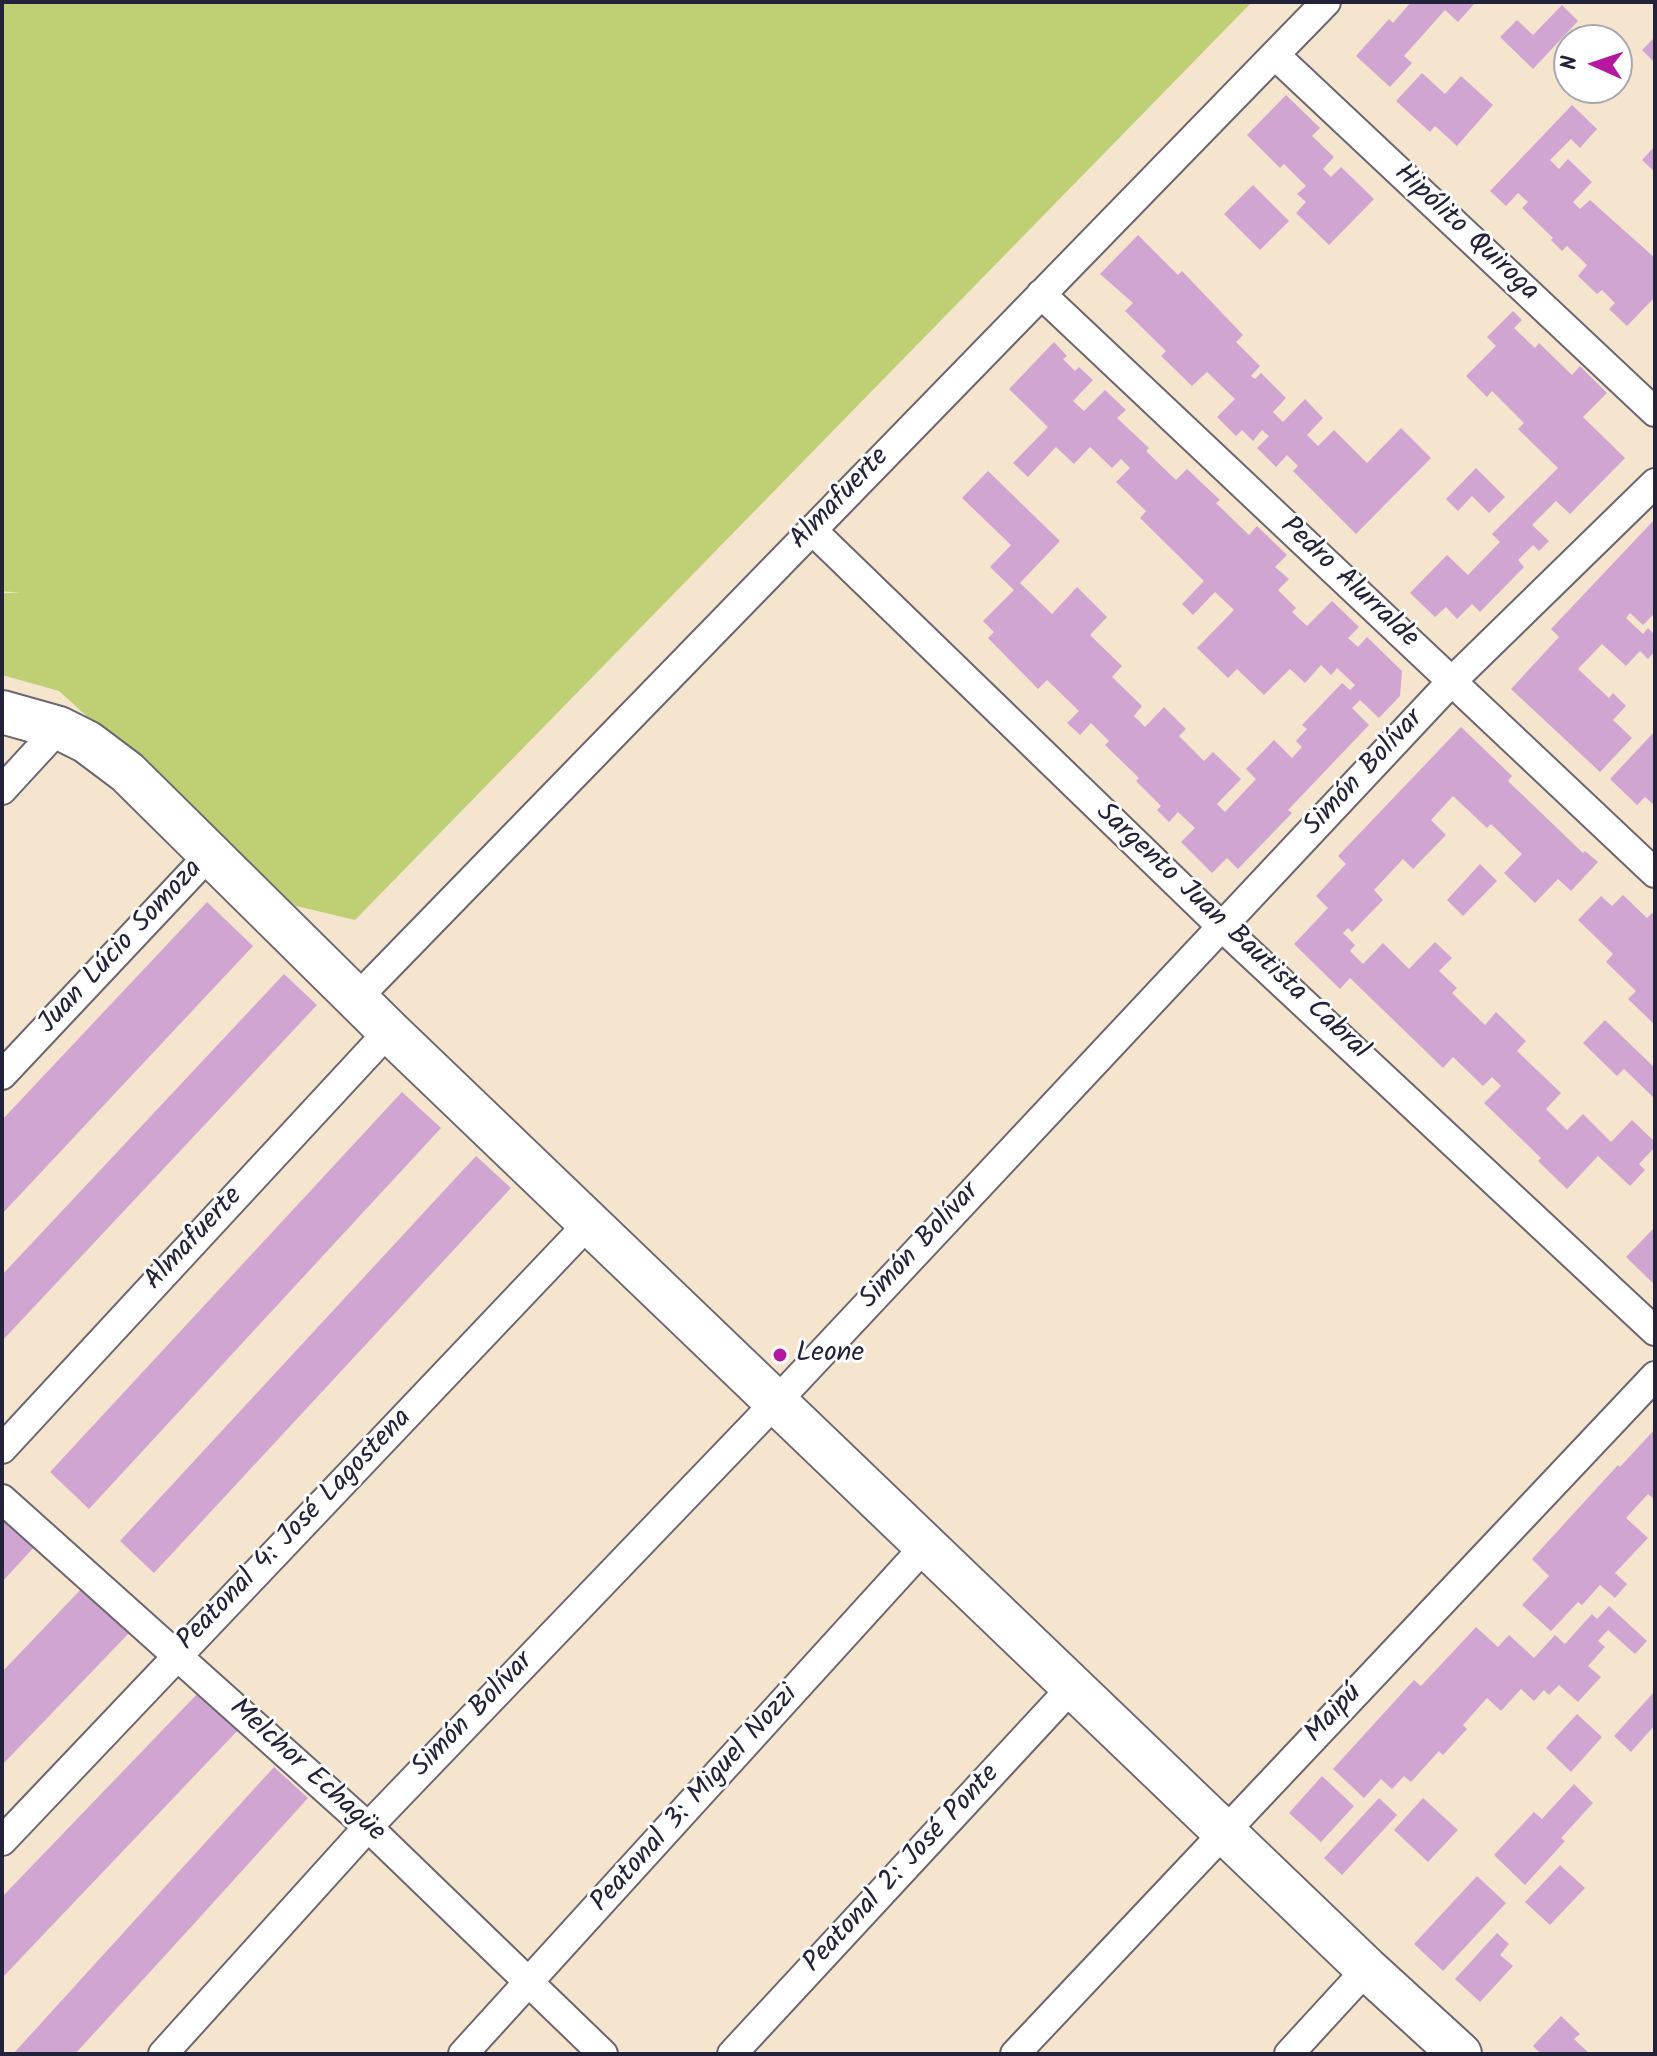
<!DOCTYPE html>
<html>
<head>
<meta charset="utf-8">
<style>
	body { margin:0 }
	#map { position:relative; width:1657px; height:2056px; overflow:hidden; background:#f6e5ce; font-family:Kalam,sans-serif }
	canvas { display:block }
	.frame { position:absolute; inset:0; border:4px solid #22223b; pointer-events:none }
	.north { position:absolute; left:1553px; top:24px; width:80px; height:80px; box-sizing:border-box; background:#fff; border:2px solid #a7a7b1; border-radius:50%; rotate:273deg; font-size:22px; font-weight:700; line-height:32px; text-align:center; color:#22223b }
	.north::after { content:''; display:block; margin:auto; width:28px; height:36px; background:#b5179e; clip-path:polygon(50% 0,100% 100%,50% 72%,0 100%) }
</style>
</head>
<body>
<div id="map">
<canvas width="1657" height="2056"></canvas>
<div class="frame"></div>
<div class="north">N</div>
</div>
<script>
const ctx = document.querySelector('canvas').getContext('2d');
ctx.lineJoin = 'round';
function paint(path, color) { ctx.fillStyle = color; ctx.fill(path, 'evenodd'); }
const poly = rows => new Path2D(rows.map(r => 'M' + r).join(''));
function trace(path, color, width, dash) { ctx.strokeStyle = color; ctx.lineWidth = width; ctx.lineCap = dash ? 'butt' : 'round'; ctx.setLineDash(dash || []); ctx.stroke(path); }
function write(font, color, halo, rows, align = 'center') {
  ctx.font = font + ' Kalam,sans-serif'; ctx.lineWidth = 6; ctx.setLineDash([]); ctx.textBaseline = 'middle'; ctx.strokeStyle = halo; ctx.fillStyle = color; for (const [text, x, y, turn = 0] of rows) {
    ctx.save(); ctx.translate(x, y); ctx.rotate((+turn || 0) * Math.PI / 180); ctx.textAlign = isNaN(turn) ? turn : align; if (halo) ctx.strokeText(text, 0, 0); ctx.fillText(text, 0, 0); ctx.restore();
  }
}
paint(poly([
	[2,2,1252,2,355,920,296,906,59,691,2,675,2,593,20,593,2,591]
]), '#bed073');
paint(poly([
	[1411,2,1476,2,1458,22,1445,10,1404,56,1412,63,1390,87,1356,56,1389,19,1393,23],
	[1562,5,1578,21,1533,69,1500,37,1517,20,1533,35],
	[1655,37,1655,63,1642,50],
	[1422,73,1445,94,1461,76,1493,105,1457,146,1435,126,1430,132,1396,101],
	[1286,95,1320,128,1312,136,1334,157,1323,169,1331,177,1341,167,1374,199,1329,245,1296,213,1306,202,1297,194,1306,186,1284,164,1280,168,1247,135],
	[1572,105,1597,129,1580,148,1571,139,1550,160,1559,169,1568,159,1592,182,1573,202,1580,209,1590,200,1655,258,1655,297,1627,326,1609,309,1615,303,1602,290,1597,294,1578,276,1587,265,1567,246,1562,251,1551,240,1553,238,1522,208,1528,202,1518,193,1506,206,1490,191],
	[1655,146,1655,172,1642,160],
	[1253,185,1289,221,1260,250,1224,214],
	[1138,235,1178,275,1182,271,1243,335,1236,342,1260,366,1251,376,1255,379,1261,373,1286,398,1273,412,1283,422,1305,399,1323,418,1307,435,1318,446,1334,430,1367,463,1401,428,1431,458,1356,534,1293,471,1298,466,1287,455,1276,467,1257,448,1269,436,1262,430,1253,441,1242,430,1236,436,1217,417,1235,399,1207,372,1192,386,1161,356,1166,351,1125,311,1133,303,1100,274],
	[1513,311,1522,320,1514,328,1535,348,1539,343,1572,375,1580,366,1607,393,1583,417,1625,458,1570,514,1556,501,1532,525,1549,541,1539,551,1533,545,1518,560,1524,567,1480,612,1472,604,1457,619,1446,607,1435,617,1410,593,1447,555,1468,575,1500,542,1492,534,1558,468,1518,429,1524,423,1492,391,1487,397,1466,376,1496,346,1487,337],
	[1054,342,1067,356,1063,359,1075,371,1079,367,1093,380,1073,401,1084,411,1105,390,1126,410,1117,418,1149,448,1146,451,1176,480,1187,469,1220,500,1216,503,1249,535,1257,526,1287,555,1275,567,1289,579,1278,590,1296,608,1292,612,1307,626,1332,601,1359,627,1348,638,1358,647,1367,637,1402,671,1400,696,1379,718,1360,700,1352,708,1369,725,1288,810,1292,813,1238,869,1227,858,1212,873,1181,842,1195,828,1178,812,1169,822,1157,810,1161,806,1136,781,1139,778,1105,745,1109,741,1091,723,1080,735,1067,723,1079,711,1047,680,1038,689,988,638,994,632,983,621,1014,590,990,567,1011,545,962,498,988,471,1060,541,1020,583,1052,614,1077,587,1107,617,1090,635,1122,666,1112,677,1142,706,1134,716,1145,727,1164,707,1186,729,1179,736,1204,761,1213,752,1241,779,1217,804,1225,812,1256,779,1246,769,1274,740,1292,758,1302,747,1296,741,1307,729,1302,725,1342,683,1350,690,1355,685,1337,668,1331,675,1321,665,1305,683,1290,669,1264,695,1237,669,1228,678,1197,648,1234,610,1215,592,1193,615,1182,604,1204,581,1140,518,1146,511,1116,482,1130,468,1121,459,1112,468,1090,447,1074,464,1056,447,1028,477,1013,463,1048,427,1009,389],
	[1476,468,1505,497,1489,513,1472,496,1458,511,1446,499],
	[1655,519,1655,613,1643,625,1630,613,1626,618,1643,634,1648,628,1655,635,1655,651,1648,659,1640,651,1626,666,1602,644,1578,669,1609,698,1613,693,1626,706,1613,720,1632,738,1600,772,1511,689,1559,637,1551,629],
	[1461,727,1512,776,1508,781,1583,853,1585,851,1598,862,1571,891,1558,879,1535,903,1504,873,1522,854,1491,824,1487,828,1453,796,1431,820,1446,835,1413,869,1403,859,1374,890,1383,900,1352,932,1348,928,1343,933,1355,945,1350,951,1363,964,1383,943,1409,969,1435,942,1452,958,1439,971,1457,988,1452,993,1485,1025,1496,1012,1526,1041,1517,1051,1561,1093,1546,1109,1567,1130,1583,1114,1611,1142,1632,1120,1655,1142,1655,1147,1639,1164,1645,1170,1630,1186,1598,1156,1567,1189,1538,1161,1541,1158,1484,1103,1501,1086,1492,1077,1483,1086,1453,1057,1443,1068,1350,978,1340,989,1294,944,1328,908,1316,896,1346,864,1338,856],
	[1655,731,1655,806,1645,797,1637,805,1610,779],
	[1480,864,1497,881,1463,916,1447,900],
	[1623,895,1647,918,1652,913,1655,916,1655,1025,1628,999,1636,991,1606,962,1613,954,1578,920,1601,896,1612,906],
	[207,902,253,946,2,1214,2,1120],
	[284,974,317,1005,2,1341,2,1275],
	[1605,1020,1655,1068,1655,1099,1624,1069,1617,1076,1583,1043],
	[402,1092,441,1128,89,1509,50,1472],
	[476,1156,511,1188,154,1573,120,1541],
	[1654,1228,1655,1229,1655,1285,1626,1257],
	[1655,1429,1655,1500,1648,1494,1626,1518,1648,1538,1615,1573,1627,1584,1615,1598,1600,1585,1582,1605,1578,1602,1551,1631,1522,1605,1549,1576,1532,1559,1618,1465,1620,1467],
	[2,1512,37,1544,2,1582],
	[84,1586,131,1631,2,1765,2,1672],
	[1609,1606,1647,1641,1635,1654,1608,1630,1598,1641,1605,1647,1588,1666,1601,1677,1578,1702,1559,1685,1549,1695,1544,1690,1534,1701,1521,1689,1501,1711,1487,1698,1463,1725,1467,1729,1443,1755,1439,1751,1411,1782,1404,1776,1392,1789,1381,1779,1364,1798,1333,1769,1414,1680,1421,1686,1476,1627,1498,1647,1509,1635,1534,1658,1555,1635,1565,1644,1592,1614,1597,1619],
	[201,1690,240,1728,2,1978,2,1897],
	[1655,1691,1655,1725,1631,1752,1614,1736],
	[1577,1714,1602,1737,1571,1772,1546,1748],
	[274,1767,308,1798,192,1926,75,2054,13,2054],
	[1322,1776,1354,1806,1321,1842,1289,1813],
	[1574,1784,1593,1803,1561,1838,1565,1841,1525,1885,1494,1855,1534,1812,1542,1819],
	[1379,1798,1397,1815,1342,1875,1324,1858],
	[1423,1798,1458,1830,1428,1862,1394,1830],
	[1560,1865,1585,1888,1550,1925,1525,1902],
	[1477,1876,1506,1903,1443,1971,1414,1944],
	[1497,1933,1509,1944,1500,1955,1513,1966,1480,2002,1455,1979],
	[1561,2016,1580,2034,1574,2039,1590,2054,1541,2054,1533,2046]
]), '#d0a5d1');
const street = poly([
	[1275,55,1655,412],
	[1041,294,1655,873],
	[812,530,1222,927,1655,1331],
	[2,790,59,728],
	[357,998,1326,2],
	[2,1075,209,855],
	[2,1449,389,1031],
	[2,1499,368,1827,603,2054],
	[2,1841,590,1222],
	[163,2054,368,1827,776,1402,1451,682,1655,483],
	[463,2054,926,1545],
	[732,2054,1073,1686],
	[1015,2054,1655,1376],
	[1289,2054,1367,1969]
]);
const secondary = poly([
	[2,712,59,728,87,742,127,772,389,1031,1367,1969,1460,2054]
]);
trace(street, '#6c666e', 32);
trace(secondary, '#6c666e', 46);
trace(street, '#fff', 28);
trace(secondary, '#fff', 42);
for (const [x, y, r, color] of [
	[780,1355,8,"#b5179e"]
]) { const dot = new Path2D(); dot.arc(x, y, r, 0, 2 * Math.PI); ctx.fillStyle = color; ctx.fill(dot); trace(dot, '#fff', 3); }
write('28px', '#22223b', '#fff', [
	["Hipólito Quiroga",1465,234,43],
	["Almafuerte",841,500,-46],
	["Pedro Alurralde",1348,584,43],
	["Simón Bolívar",1365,774,-47],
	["Sargento Juan Bautista Cabral",1231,933,43],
	["Juan Lúcio Somoza",122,948,-47],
	["Almafuerte",195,1240,-47],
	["Simón Bolívar",921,1247,-47],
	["Peatonal 4: José Lagostena",296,1531,-46],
	["Maipú",1335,1715,-47],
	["Simón Bolívar",474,1716,-46],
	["Melchor Echagüe",306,1772,42],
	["Peatonal 3: Miguel Nozzi",696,1800,-48],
	["Peatonal 2: José Ponte",903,1870,-47]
]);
write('28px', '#22223b', '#fff', [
	["Leone",796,1355]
], 'left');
</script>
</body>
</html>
